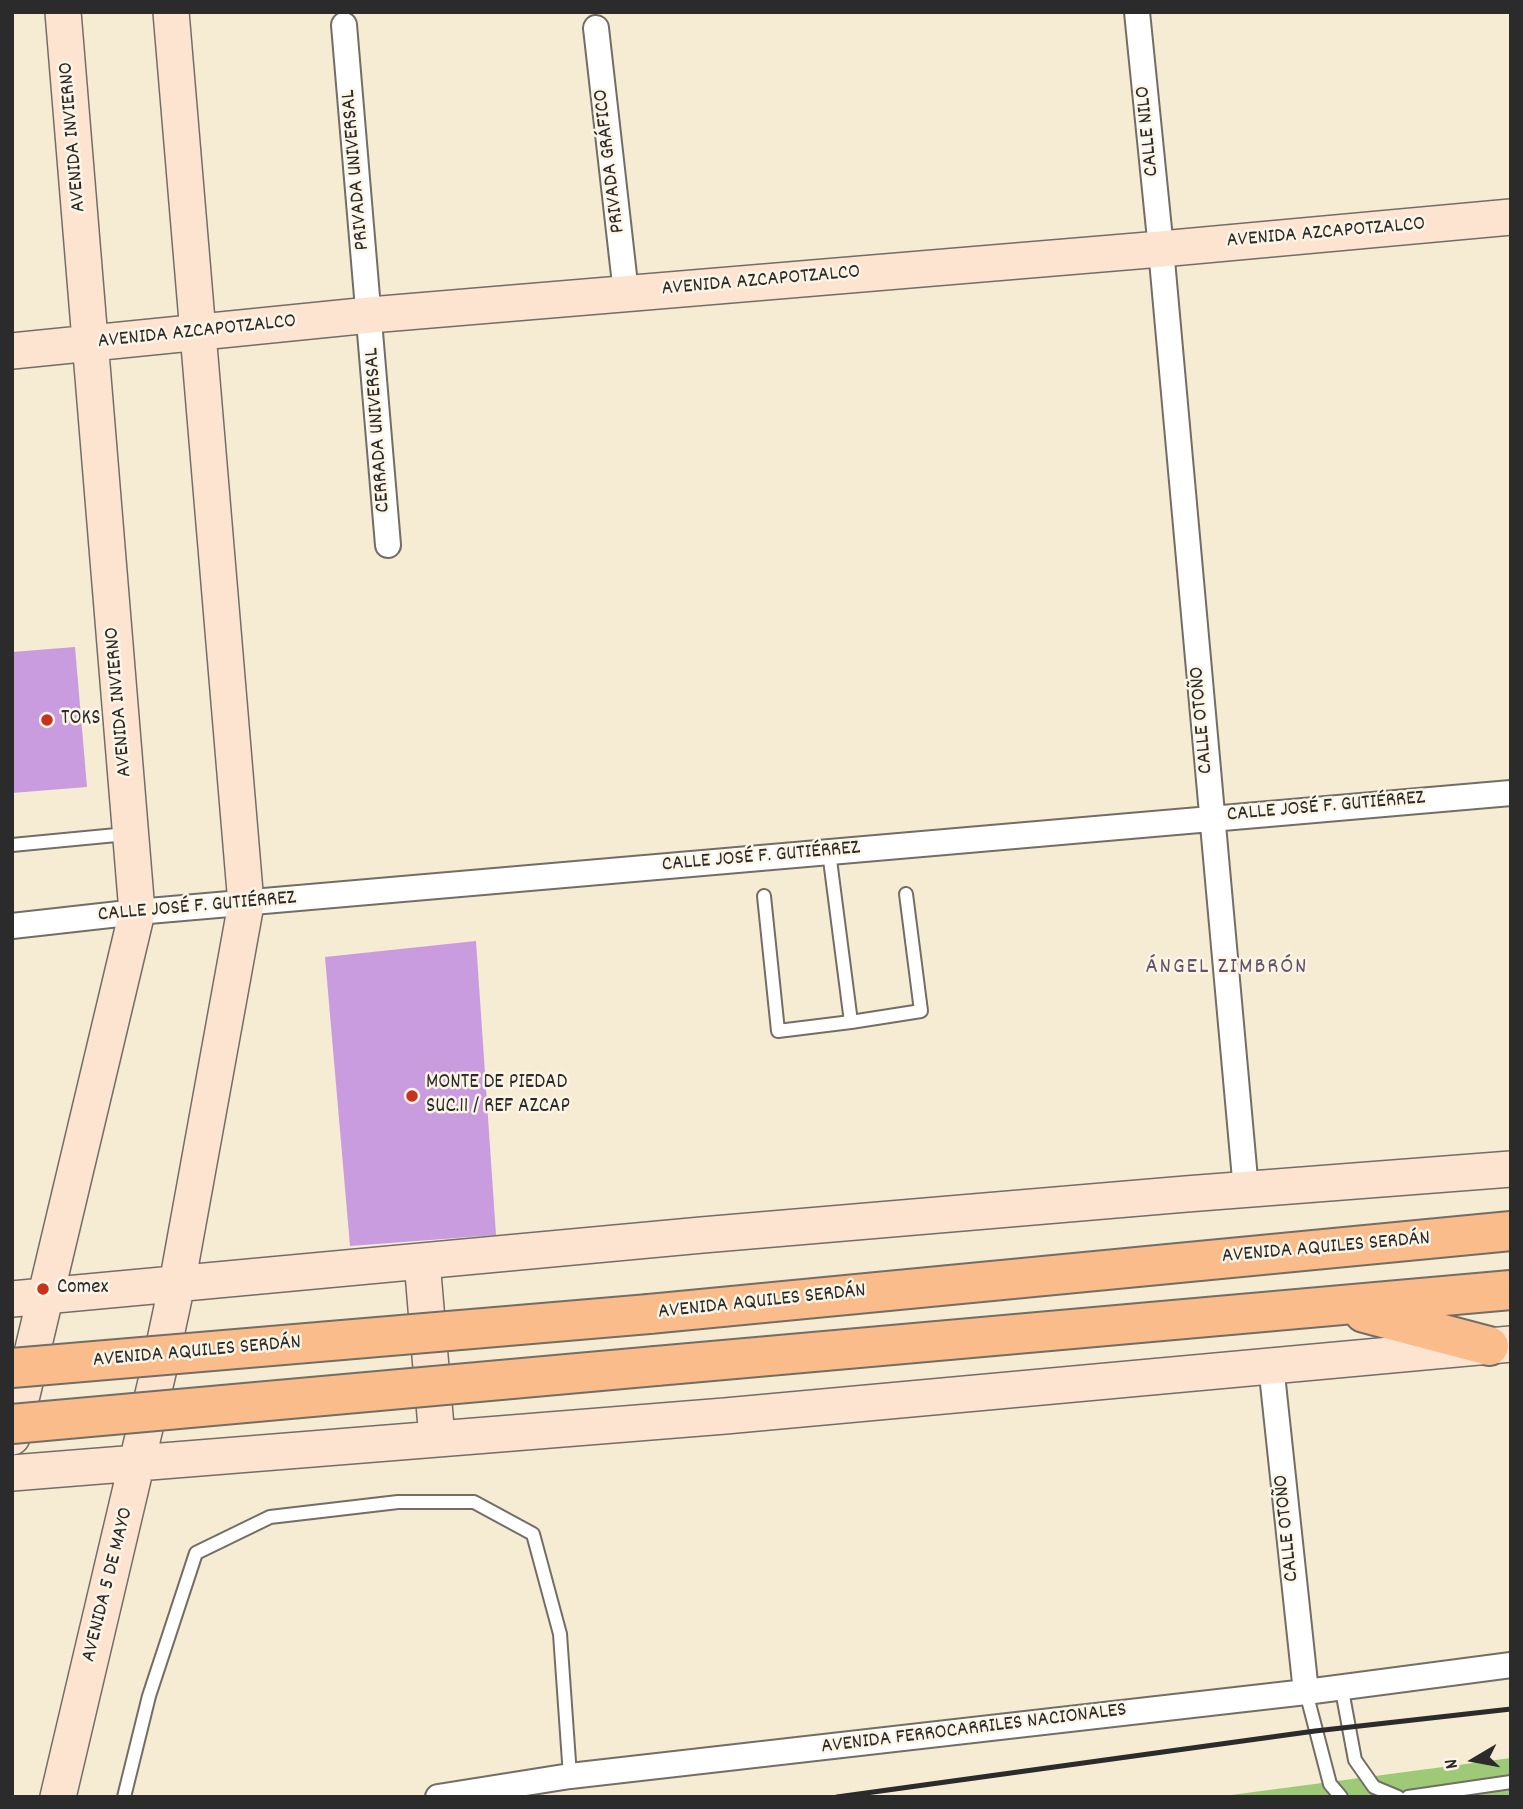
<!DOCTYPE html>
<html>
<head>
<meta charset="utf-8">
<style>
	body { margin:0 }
	#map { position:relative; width:1523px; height:1809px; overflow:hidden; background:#f6ebd3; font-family:Dekko,sans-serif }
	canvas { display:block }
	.frame { position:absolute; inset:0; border:14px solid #2b2b2b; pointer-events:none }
	.north { position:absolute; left:1439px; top:1725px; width:70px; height:70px; -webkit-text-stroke:5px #fcf5e5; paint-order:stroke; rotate:260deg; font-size:19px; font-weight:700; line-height:28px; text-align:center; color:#2b2b2b }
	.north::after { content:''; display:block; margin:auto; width:24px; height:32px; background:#2b2b2b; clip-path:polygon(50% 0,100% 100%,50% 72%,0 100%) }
</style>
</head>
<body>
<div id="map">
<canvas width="1523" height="1809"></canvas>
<div class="frame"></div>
<div class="north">N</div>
</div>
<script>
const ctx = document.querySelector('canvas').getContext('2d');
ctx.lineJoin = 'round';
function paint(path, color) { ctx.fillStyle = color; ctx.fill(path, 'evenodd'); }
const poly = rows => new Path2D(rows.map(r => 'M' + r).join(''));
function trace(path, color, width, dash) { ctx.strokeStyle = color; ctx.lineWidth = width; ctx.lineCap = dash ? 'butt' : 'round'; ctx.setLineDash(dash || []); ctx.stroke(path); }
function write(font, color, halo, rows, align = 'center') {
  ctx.font = font + ' Dekko,sans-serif'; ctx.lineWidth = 5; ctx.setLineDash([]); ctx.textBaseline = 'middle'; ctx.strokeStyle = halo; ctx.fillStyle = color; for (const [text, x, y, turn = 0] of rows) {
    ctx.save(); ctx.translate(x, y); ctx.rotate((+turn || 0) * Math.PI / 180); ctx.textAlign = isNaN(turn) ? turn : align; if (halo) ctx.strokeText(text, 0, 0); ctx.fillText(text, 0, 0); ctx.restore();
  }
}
paint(poly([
	[1511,1758,1511,1797,1216,1797]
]), '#9eca77');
paint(poly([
	[75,647,87,787,12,793,12,652],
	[476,941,496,1235,350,1246,325,957]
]), '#c99ce0');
const lane = poly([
	[12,845,127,834],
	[829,852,851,1022,921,1011,906,894],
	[764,896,778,1031,851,1022],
	[1341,1685,1355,1760,1374,1787,1398,1797],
	[1306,1692,1330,1784,1341,1797],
	[124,1797,149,1696,196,1553,270,1517,398,1502,474,1502,533,1534,560,1634,570,1776],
	[1408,1797,1511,1782]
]);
const street = poly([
	[1137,12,1161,249,1246,1190],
	[344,25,388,545],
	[596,28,626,293],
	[12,926,137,912,1511,793],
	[1271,1365,1306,1692],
	[438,1797,570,1776,1306,1692,1511,1665]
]);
const secondary = poly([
	[12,351,370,315,1161,249,1511,217],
	[422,1261,437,1439],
	[12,1299,702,1235,1186,1194,1511,1169],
	[12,1437,137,912,63,12],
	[12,1473,725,1416,1511,1344],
	[58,1797,158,1373,177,1284,246,904,171,12]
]);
const highway = poly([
	[1364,1313,1489,1346],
	[649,1314,1511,1231],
	[656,1366,1511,1290]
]);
trace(lane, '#726e66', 16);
trace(street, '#726e66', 28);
trace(secondary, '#726e66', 38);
trace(highway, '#726e66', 42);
trace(lane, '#fff', 12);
trace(street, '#fff', 24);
trace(secondary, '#fde4d1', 35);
trace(highway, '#fabc8b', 38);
trace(poly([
	[837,1797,1315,1731,1511,1709]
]), '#2b2b2b', 5);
const highwayBridge = poly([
	[12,1368,649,1314],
	[12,1424,656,1366]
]);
trace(highwayBridge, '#726e66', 42, []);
trace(highwayBridge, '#fabc8b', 38);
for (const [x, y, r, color] of [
	[47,720,7,"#c8321e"],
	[412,1096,7,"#c8321e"],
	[43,1289,7,"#c8321e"]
]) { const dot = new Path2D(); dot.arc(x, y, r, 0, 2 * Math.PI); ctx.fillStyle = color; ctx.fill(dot); trace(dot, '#fcf5e5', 2.5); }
write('21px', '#2b2b2b', '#fcf5e5', [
	["CALLE NILO",1149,131,-96],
	["AVENIDA INVIERNO",74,137,-95],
	["PRIVADA GRÁFICO",611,161,-97],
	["PRIVADA UNIVERSAL",357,170,-95],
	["AVENIDA AZCAPOTZALCO",1326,234,-5],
	["AVENIDA AZCAPOTZALCO",761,282,-5],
	["AVENIDA AZCAPOTZALCO",197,333,-6],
	["CERRADA UNIVERSAL",379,430,-94],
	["AVENIDA INVIERNO",120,702,-95],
	["CALLE OTOÑO",1203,720,-95],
	["CALLE JOSÉ F. GUTIÉRREZ",1326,808,-5],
	["CALLE JOSÉ F. GUTIÉRREZ",761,858,-5],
	["CALLE JOSÉ F. GUTIÉRREZ",197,908,-5],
	["AVENIDA AQUILES SERDÁN",1326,1249,-5],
	["AVENIDA AQUILES SERDÁN",762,1303,-6],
	["AVENIDA AQUILES SERDÁN",197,1353,-5],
	["CALLE OTOÑO",1288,1528,-96],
	["AVENIDA 5 DE MAYO",109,1585,-76],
	["AVENIDA FERROCARRILES NACIONALES",974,1730,-7]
]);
write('21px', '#2b2b2b', '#fcf5e5', [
	["TOKS",61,720],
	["MONTE DE PIEDAD",426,1084],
	["SUC.11 / REF AZCAP",426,1108],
	["Comex",57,1289]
], 'left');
ctx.letterSpacing = '2px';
write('23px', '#62536a', '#fcf5e5', [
	["ÁNGEL ZIMBRÓN",1227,969]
]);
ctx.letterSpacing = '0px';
</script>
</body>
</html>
